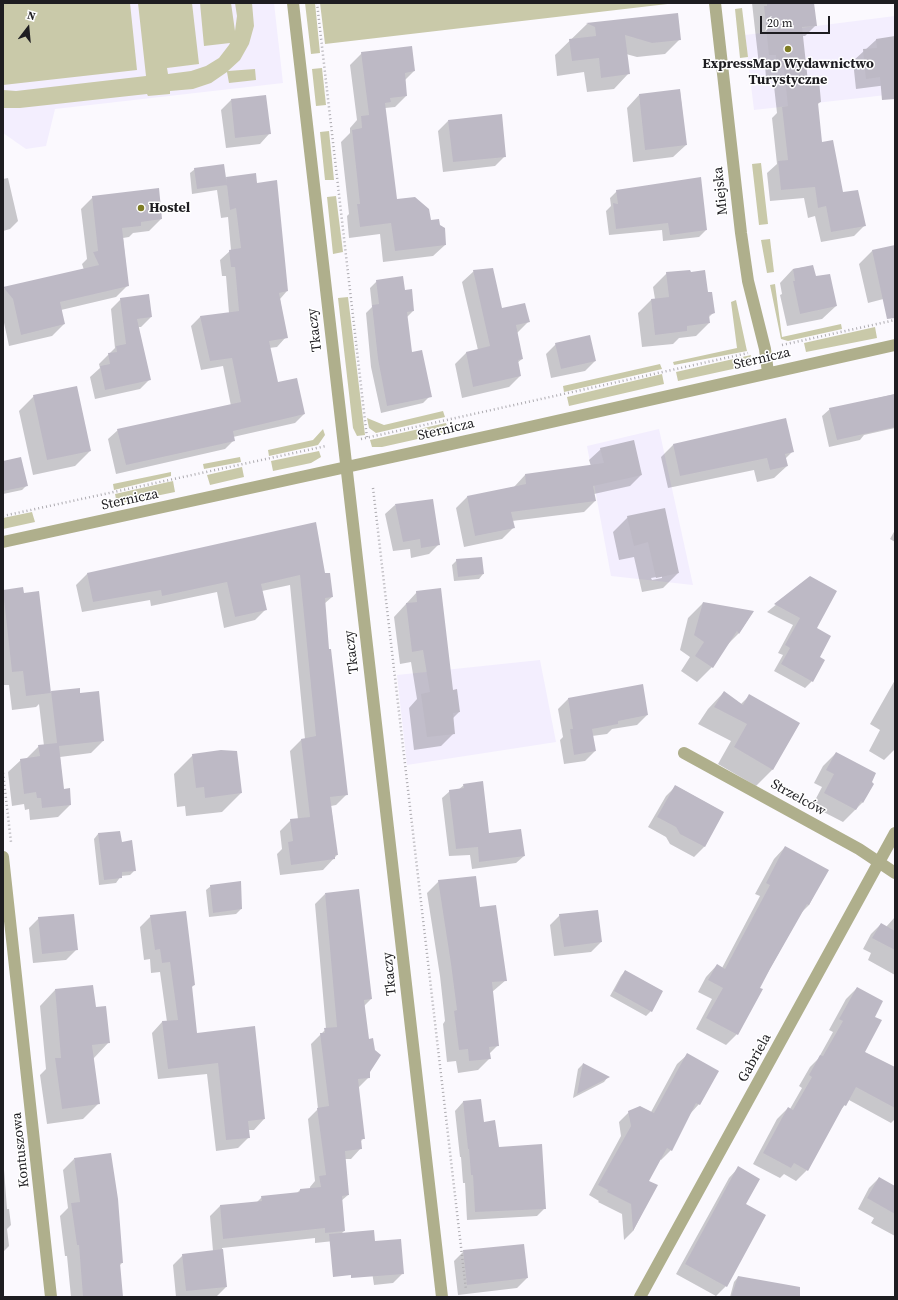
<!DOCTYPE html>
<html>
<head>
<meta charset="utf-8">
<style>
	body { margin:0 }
	#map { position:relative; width:898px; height:1300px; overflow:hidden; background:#fbf9fe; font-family:"Source Serif 4",serif }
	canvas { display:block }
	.frame { position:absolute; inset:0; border:4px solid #1e1d21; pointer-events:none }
	.north { position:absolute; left:8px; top:8px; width:40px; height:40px; -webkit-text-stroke:3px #fff; paint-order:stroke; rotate:16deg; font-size:11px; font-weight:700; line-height:16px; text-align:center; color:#1e1d21 }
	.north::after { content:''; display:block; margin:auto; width:14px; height:18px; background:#1e1d21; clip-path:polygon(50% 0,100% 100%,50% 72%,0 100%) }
	.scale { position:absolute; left:760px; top:16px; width:70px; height:18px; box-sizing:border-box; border:2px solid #1e1d21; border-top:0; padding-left:5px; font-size:12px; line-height:14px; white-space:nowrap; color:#1e1d21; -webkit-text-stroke:3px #fff; paint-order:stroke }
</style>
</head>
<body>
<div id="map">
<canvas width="898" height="1300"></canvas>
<div class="frame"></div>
<div class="north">N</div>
<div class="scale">20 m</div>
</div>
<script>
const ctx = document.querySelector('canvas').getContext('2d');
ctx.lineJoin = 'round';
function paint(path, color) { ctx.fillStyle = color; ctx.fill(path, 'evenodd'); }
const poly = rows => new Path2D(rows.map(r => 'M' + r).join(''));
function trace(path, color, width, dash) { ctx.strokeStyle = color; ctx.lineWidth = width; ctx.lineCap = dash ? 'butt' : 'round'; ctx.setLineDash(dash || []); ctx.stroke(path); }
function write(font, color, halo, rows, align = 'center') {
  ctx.font = font + ' "Source Serif 4",serif'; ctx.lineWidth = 3; ctx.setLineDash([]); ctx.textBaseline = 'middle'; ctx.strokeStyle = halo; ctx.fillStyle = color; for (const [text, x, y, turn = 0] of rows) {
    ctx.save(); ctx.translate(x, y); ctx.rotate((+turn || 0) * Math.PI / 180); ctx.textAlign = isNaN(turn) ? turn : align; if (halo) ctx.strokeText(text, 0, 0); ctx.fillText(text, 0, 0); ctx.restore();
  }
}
paint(poly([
	[3,3,274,3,283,83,55,109,46,146,26,149,3,133],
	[895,16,895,94,754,110,745,35],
	[659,429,693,585,611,576,587,446],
	[540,660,556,742,407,765,397,675]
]), '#f3eefe');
paint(poly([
	[3,3,130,3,137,70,3,85],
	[138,3,192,3,199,64,167,68,168,74,191,71,206,66,219,58,229,45,230,43,204,46,200,3,231,3,235,31,237,16,235,3,252,3,254,26,249,44,240,60,228,71,255,69,256,80,229,83,227,72,211,83,193,89,170,91,170,94,148,96,147,94,20,108,3,108,3,90,16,91,146,76],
	[305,3,315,3,320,53,311,54],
	[320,3,676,3,325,44],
	[742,8,748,57,740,58,735,9],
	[322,68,326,105,316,106,312,69],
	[329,131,334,180,325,180,320,132],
	[761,163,768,224,759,225,752,164],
	[336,196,343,252,333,254,327,197],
	[770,239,774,272,767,273,761,240],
	[775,284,782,337,841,324,842,329,788,341,781,339,770,285],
	[348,297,365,435,357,436,353,428,338,298],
	[736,300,747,351,674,365,673,362,737,348,731,302],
	[875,327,877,338,806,352,804,343],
	[751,355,749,361,742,367,678,381,676,372],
	[660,364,662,369,564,392,563,386],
	[662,374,664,384,569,406,567,397],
	[443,411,445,417,376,433,369,428,367,418,384,425],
	[446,423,449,432,382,447,372,447,370,440],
	[323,429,325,435,318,445,269,456,268,450,313,440],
	[319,451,321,457,311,463,273,471,271,461],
	[240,457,241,462,204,469,203,464],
	[242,467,244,477,210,485,207,475],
	[171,472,171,476,114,490,113,484],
	[173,481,175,492,117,504,115,494],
	[32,512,35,522,3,529,3,518]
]), '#c9c9a9');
paint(poly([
	[752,3,813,3,816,25,805,36,802,36,807,83,820,102,817,105,821,143,842,193,865,225,854,236,821,242,815,216,808,218,804,198,770,201,767,173,777,164,772,118,777,113,773,77,766,78,765,65,759,65],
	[677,14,680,39,665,54,637,57,626,54,628,74,614,89,587,92,584,72,557,76,555,55,587,24],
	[895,38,895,84,856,89,853,61,876,40],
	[362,53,414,71,405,80,406,96,395,107,385,108,396,201,430,221,445,245,433,256,383,262,380,234,349,238,347,216,349,214,341,142,350,133,350,128,357,120,350,65],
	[680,91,686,145,673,157,633,162,627,108,639,95],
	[231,100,269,134,260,144,226,148,221,110],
	[448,121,505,156,495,166,443,172,438,131],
	[195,169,225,179,226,178,287,291,280,299,286,337,277,347,269,348,277,383,304,414,295,423,233,437,234,440,225,449,116,474,108,439,118,430,231,406,223,366,201,370,191,326,200,317,229,313,226,276,222,276,220,260,231,250,228,217,221,218,217,190,192,194,190,173],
	[8,178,18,221,10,229,3,231,3,179],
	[617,191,706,230,699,237,663,241,662,230,609,235,606,211,611,206,610,198],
	[93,197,161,219,149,231,133,233,129,237,123,238,128,285,116,297,61,310,64,324,52,336,9,346,3,318,3,289,84,270,82,264,87,259,81,209],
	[895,246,895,296,868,303,859,264,872,251],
	[812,266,815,278,836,306,822,319,787,326,780,295,782,294,780,283,793,269],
	[474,271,501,310,528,322,517,333,522,359,517,363,520,376,509,387,462,398,455,364,466,353,478,350,462,282],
	[667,273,707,293,713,313,709,317,709,323,696,336,679,338,673,344,642,347,638,313,651,300,655,299,653,287],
	[377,281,404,291,413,311,407,317,411,353,430,396,423,403,381,413,371,367,366,313,372,307,370,288],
	[121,299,151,317,141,327,138,327,150,379,140,389,95,399,90,377,100,368,99,364,115,348,111,309],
	[556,344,595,361,585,371,551,378,546,354],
	[895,394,895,428,864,435,860,440,829,447,822,416,830,409],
	[34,396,90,451,75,466,33,475,19,411],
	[673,445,793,451,785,459,787,466,774,478,757,482,754,470,668,488,661,457],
	[601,449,641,475,630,486,594,494,595,501,584,512,512,521,514,527,502,539,464,547,456,508,467,497,514,487,525,475,591,466,589,460],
	[3,462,27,485,22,490,3,494],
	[395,505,439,544,429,554,411,558,410,549,393,551,385,514],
	[628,517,678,573,663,588,642,592,634,557,619,560,613,532],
	[662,576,662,578,652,580,651,578],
	[895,530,895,542,890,539],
	[457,560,483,574,479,579,454,581,452,565],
	[87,574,324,575,332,597,324,604,328,650,347,794,336,805,331,806,337,855,323,870,280,875,277,854,282,849,280,831,291,820,298,819,290,751,301,740,305,739,290,585,262,591,266,609,255,620,224,628,217,592,151,606,150,600,82,612,76,585],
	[810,577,819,657,812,681,805,688,774,671,783,655,778,653,793,625,767,612],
	[22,588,23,594,38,592,50,693,52,692,79,694,103,741,91,753,60,757,63,790,70,805,58,817,30,820,29,809,25,810,24,804,12,806,8,772,21,760,26,759,39,746,44,746,39,704,36,707,12,710,9,685,3,685,3,591],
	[417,592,459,712,452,719,454,733,441,746,414,750,409,708,417,699,411,662,400,664,394,617],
	[703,603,753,612,739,633,726,646,712,667,697,682,681,671,690,657,680,650,688,618],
	[895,680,895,749,884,760,869,751,880,730,870,724],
	[724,692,741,704,749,696,773,769,756,786,718,764,731,741,698,724,708,709],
	[568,699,647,715,637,725,612,729,607,734,592,736,595,751,585,761,564,764,560,740,563,737,558,709],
	[836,753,863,802,843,822,812,806,822,787,814,783,823,766],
	[193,755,241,793,222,812,186,816,185,806,177,807,174,774],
	[464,785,488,834,524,856,516,863,472,869,470,855,449,856,442,798,450,791,458,790],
	[676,786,723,812,704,847,694,857,670,844,666,837,648,827,666,796],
	[98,834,121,843,135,870,130,875,121,876,116,883,99,885,94,839],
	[785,847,827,870,809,905,801,913,759,988,737,1034,726,1045,696,1029,712,999,698,992,706,977,717,965,722,968,760,896,755,894,774,859],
	[439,881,479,908,506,980,492,992,498,1045,489,1054,490,1058,478,1070,458,1073,456,1061,447,1062,443,1024,445,1021,440,976,427,893],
	[211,886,241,909,236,914,209,917,206,890],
	[325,894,371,999,364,1006,369,1077,358,1088,364,1138,360,1142,361,1148,351,1159,345,1159,348,1195,341,1201,344,1231,334,1241,315,1243,315,1238,222,1248,226,1287,216,1297,176,1297,173,1265,183,1255,213,1251,210,1216,220,1206,256,1203,262,1197,297,1193,300,1190,310,1189,310,1187,315,1181,308,1119,318,1109,311,1044,326,1029,315,904],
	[560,915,601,942,591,952,554,956,550,925],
	[151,916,194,985,191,988,196,1034,264,1119,254,1130,248,1130,249,1137,238,1148,216,1151,207,1074,158,1079,152,1033,162,1022,167,1022,160,972,151,973,150,959,144,960,140,927],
	[895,917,895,975,868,960,871,953,863,949,871,934,881,924,886,927],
	[39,918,76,950,66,960,33,963,29,928],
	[625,971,662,991,651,1011,646,1016,610,996,621,976],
	[857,988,873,1017,864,1052,895,1068,895,1119,891,1123,849,1100,838,1113,807,1170,796,1181,784,1174,780,1178,753,1164,777,1119,788,1108,790,1109,802,1088,799,1086,810,1067,818,1059,833,1032,829,1030,846,999],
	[55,990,95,1008,109,1042,93,1059,99,1103,83,1119,47,1124,40,1075,46,1069,40,1006],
	[687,1055,699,1104,690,1114,671,1150,661,1160,660,1159,648,1181,656,1186,633,1231,624,1240,622,1214,598,1202,599,1201,589,1195,621,1136,619,1122,629,1112,651,1112,677,1064],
	[583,1064,608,1077,604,1082,573,1098,578,1069],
	[480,1100,483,1124,498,1148,545,1208,537,1216,467,1220,465,1183,463,1183,461,1157,460,1157,455,1111,463,1102],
	[3,1156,7,1209,9,1209,11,1225,7,1229,9,1246,3,1252],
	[74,1159,122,1263,119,1266,121,1297,71,1297,67,1256,65,1256,60,1216,68,1208,63,1170],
	[738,1168,745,1204,726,1286,716,1296,676,1274,729,1178],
	[879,1178,895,1187,895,1236,871,1223,874,1218,858,1209,869,1188],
	[464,1251,527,1278,517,1288,458,1295,454,1261],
	[369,1252,403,1273,393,1283,374,1285],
	[738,1277,763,1297,730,1297,734,1282]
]), '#0003');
paint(poly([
	[767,3,814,3,817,26,802,27,808,82,819,80,821,102,818,103,822,142,833,140,843,192,858,190,866,226,831,232,826,206,818,208,815,187,781,190,778,161,788,160,782,107,788,106,784,67,777,67,776,55,769,55,764,6,767,6],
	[678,13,681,40,652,43,625,35,630,74,601,78,599,58,572,61,569,39,596,36,595,27,586,23],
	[895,36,895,99,882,100,880,77,866,79,863,49,877,48,876,39],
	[412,46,415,71,405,73,407,96,390,98,391,102,385,103,397,199,415,197,429,209,431,220,439,219,440,225,445,228,446,245,395,251,391,223,360,227,357,204,360,204,352,130,362,128,361,116,369,115,361,52],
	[680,89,687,145,645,150,639,94],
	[266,95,271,134,235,138,231,99],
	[502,114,506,157,453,162,448,120],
	[224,164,227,185,197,189,194,168],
	[256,173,257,183,277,180,288,291,279,293,288,338,269,341,278,382,297,378,305,414,233,431,235,441,126,465,117,429,241,402,232,358,210,361,200,316,239,311,235,267,231,267,229,250,241,248,236,208,230,210,226,177],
	[701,177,707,230,670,235,668,223,616,229,613,203,618,204,616,190],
	[159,188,162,219,141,222,141,226,122,228,129,286,60,302,65,324,21,335,13,299,3,287,99,265,93,252,98,251,92,196],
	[895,245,895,318,887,319,872,250],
	[813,265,816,276,830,274,837,306,800,314,793,281,795,281,793,269],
	[493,268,502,308,525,303,530,322,516,325,523,359,518,360,521,376,473,387,466,352,490,346,473,270],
	[690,270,691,272,705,270,708,292,712,292,715,313,709,315,710,323,687,326,687,331,655,335,651,299,669,297,666,272],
	[403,276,405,290,412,289,414,311,407,312,412,352,422,350,432,397,387,406,378,359,372,305,379,304,376,280],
	[149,294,152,317,137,319,151,380,105,390,100,366,110,364,108,353,117,352,116,346,126,344,120,298],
	[590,335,596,361,561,369,555,343],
	[77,386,91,451,47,460,33,395],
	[895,394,895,427,837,440,829,408],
	[786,418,794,452,785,454,788,466,770,470,767,458,680,476,673,444],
	[634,440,642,475,593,486,596,501,511,512,515,528,475,536,467,496,526,484,525,474,604,463,600,448],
	[21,457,28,486,3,491,3,461],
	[433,499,440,545,421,548,420,539,403,542,395,504],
	[665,508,679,573,656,578,648,542,634,546,627,516],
	[316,522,325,573,330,573,333,597,325,598,329,649,331,649,348,795,330,797,338,855,335,855,335,859,291,865,288,842,293,841,290,819,310,817,301,739,316,736,300,575,261,584,267,610,235,617,227,582,162,596,161,590,93,602,87,573],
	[482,557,484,574,458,577,456,559],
	[810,576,837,591,817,628,831,636,820,657,825,660,813,682,781,664,790,648,785,645,800,618,774,604],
	[23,587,24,593,39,591,51,693,26,696,23,671,12,672,3,590],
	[441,588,453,690,457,689,460,712,453,713,455,734,427,737,421,694,430,692,423,650,412,652,406,603,417,602,416,591],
	[703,602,754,611,739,634,737,631,713,668,695,656,704,642,694,635],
	[643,684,648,715,618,721,618,724,592,729,596,751,574,755,570,729,573,729,568,698],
	[80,688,80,693,99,691,104,741,59,746,64,789,70,788,71,805,42,808,41,798,37,798,36,792,24,794,20,759,40,756,38,745,57,743,51,691],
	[724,691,743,705,749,694,800,723,773,770,734,747,747,724,714,707],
	[221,750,237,751,242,793,205,798,204,787,196,788,192,754],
	[836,752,876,773,872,782,874,784,863,803,861,801,856,810,824,793,834,774,826,770],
	[483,781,489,833,521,829,525,856,479,862,478,847,456,849,449,790,464,788,463,784],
	[675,785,724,812,705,847,680,834,676,827,657,817],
	[120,831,122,842,132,840,136,871,122,872,122,878,104,880,98,833],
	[785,846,829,870,809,905,807,904,770,969,760,988,763,989,738,1035,706,1018,723,988,708,980,717,964,725,969,770,885,766,883],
	[476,876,480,907,496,905,507,981,492,982,499,1046,489,1047,491,1059,469,1061,468,1049,459,1050,454,1011,457,1010,451,964,438,880],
	[241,881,242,909,213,913,210,885],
	[359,889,372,999,364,1000,369,1039,373,1038,375,1050,381,1055,370,1072,370,1078,358,1079,365,1139,361,1139,362,1149,345,1151,349,1195,342,1196,345,1231,325,1233,325,1228,223,1239,220,1205,262,1201,261,1196,300,1192,300,1189,321,1187,319,1176,326,1175,317,1108,329,1106,320,1033,325,1033,324,1028,337,1027,325,893],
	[598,910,602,942,564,947,559,914],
	[186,911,195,985,192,986,197,1033,255,1026,265,1119,248,1121,250,1138,226,1140,218,1063,168,1069,162,1021,178,1020,170,962,162,963,160,949,155,950,150,915],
	[74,914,78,950,42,954,38,917],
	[881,923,895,931,895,950,872,938],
	[625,970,663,991,652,1012,614,991],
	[93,985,96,1007,106,1006,110,1043,92,1045,100,1104,62,1109,55,1058,61,1058,55,989],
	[857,987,883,1001,875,1017,882,1020,865,1052,895,1067,895,1108,856,1087,846,1106,844,1105,808,1171,794,1163,791,1168,763,1153,788,1107,793,1110,812,1077,809,1075,820,1055,823,1056,843,1021,839,1019],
	[687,1053,719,1071,700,1105,696,1103,672,1151,667,1148,649,1181,658,1185,633,1231,631,1204,607,1192,608,1190,598,1185,631,1126,628,1111,640,1106,654,1113],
	[583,1063,610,1077,577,1094],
	[481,1099,484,1122,495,1120,499,1147,542,1144,546,1209,475,1212,473,1175,471,1175,469,1149,468,1149,463,1101],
	[111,1153,118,1199,123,1263,120,1263,123,1297,83,1297,79,1245,77,1245,71,1203,80,1202,74,1158],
	[738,1166,760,1179,746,1204,766,1215,727,1287,685,1264],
	[879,1177,895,1186,895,1214,867,1198],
	[374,1230,375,1241,401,1239,404,1274,351,1278,351,1275,333,1277,329,1234],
	[524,1244,528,1278,467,1285,463,1250],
	[223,1249,227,1287,186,1291,182,1254],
	[738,1276,800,1287,800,1297,731,1297]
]), '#bdb9c5');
trace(poly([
	[317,3,367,438],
	[782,345,895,320],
	[361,439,748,353],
	[373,488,466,1290],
	[3,516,326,446],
	[3,773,11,842]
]), '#adabb0', 2.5, [1, 3]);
trace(poly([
	[293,3,442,1297],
	[715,3,741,233,748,281,765,349,768,373],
	[3,542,516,430,895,345],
	[684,753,859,849,895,873],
	[3,857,51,1297],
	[640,1297,895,833]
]), '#afaf8c', 12);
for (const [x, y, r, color] of [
	[788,49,4,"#7f7d25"],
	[141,208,4,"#7f7d25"]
]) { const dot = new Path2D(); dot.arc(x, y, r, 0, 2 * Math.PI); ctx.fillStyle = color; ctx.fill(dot); trace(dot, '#fff', 1.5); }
write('bold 14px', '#1e1d21', '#fff', [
	["ExpressMap Wydawnictwo",788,64],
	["Turystyczne",788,80],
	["Hostel",149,208,"left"]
]);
write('14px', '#1e1d21', '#fff', [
	["Miejska",721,191,-96],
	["Tkaczy",315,330,-97],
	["Sternicza",762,359,-13],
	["Sternicza",446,430,-13],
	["Sternicza",130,500,-12],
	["Tkaczy",352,652,-97],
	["Strzelców",798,798,29],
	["Tkaczy",390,974,-96],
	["Gabriela",755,1058,-61],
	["Kontuszowa",21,1150,-96]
]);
</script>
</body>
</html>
